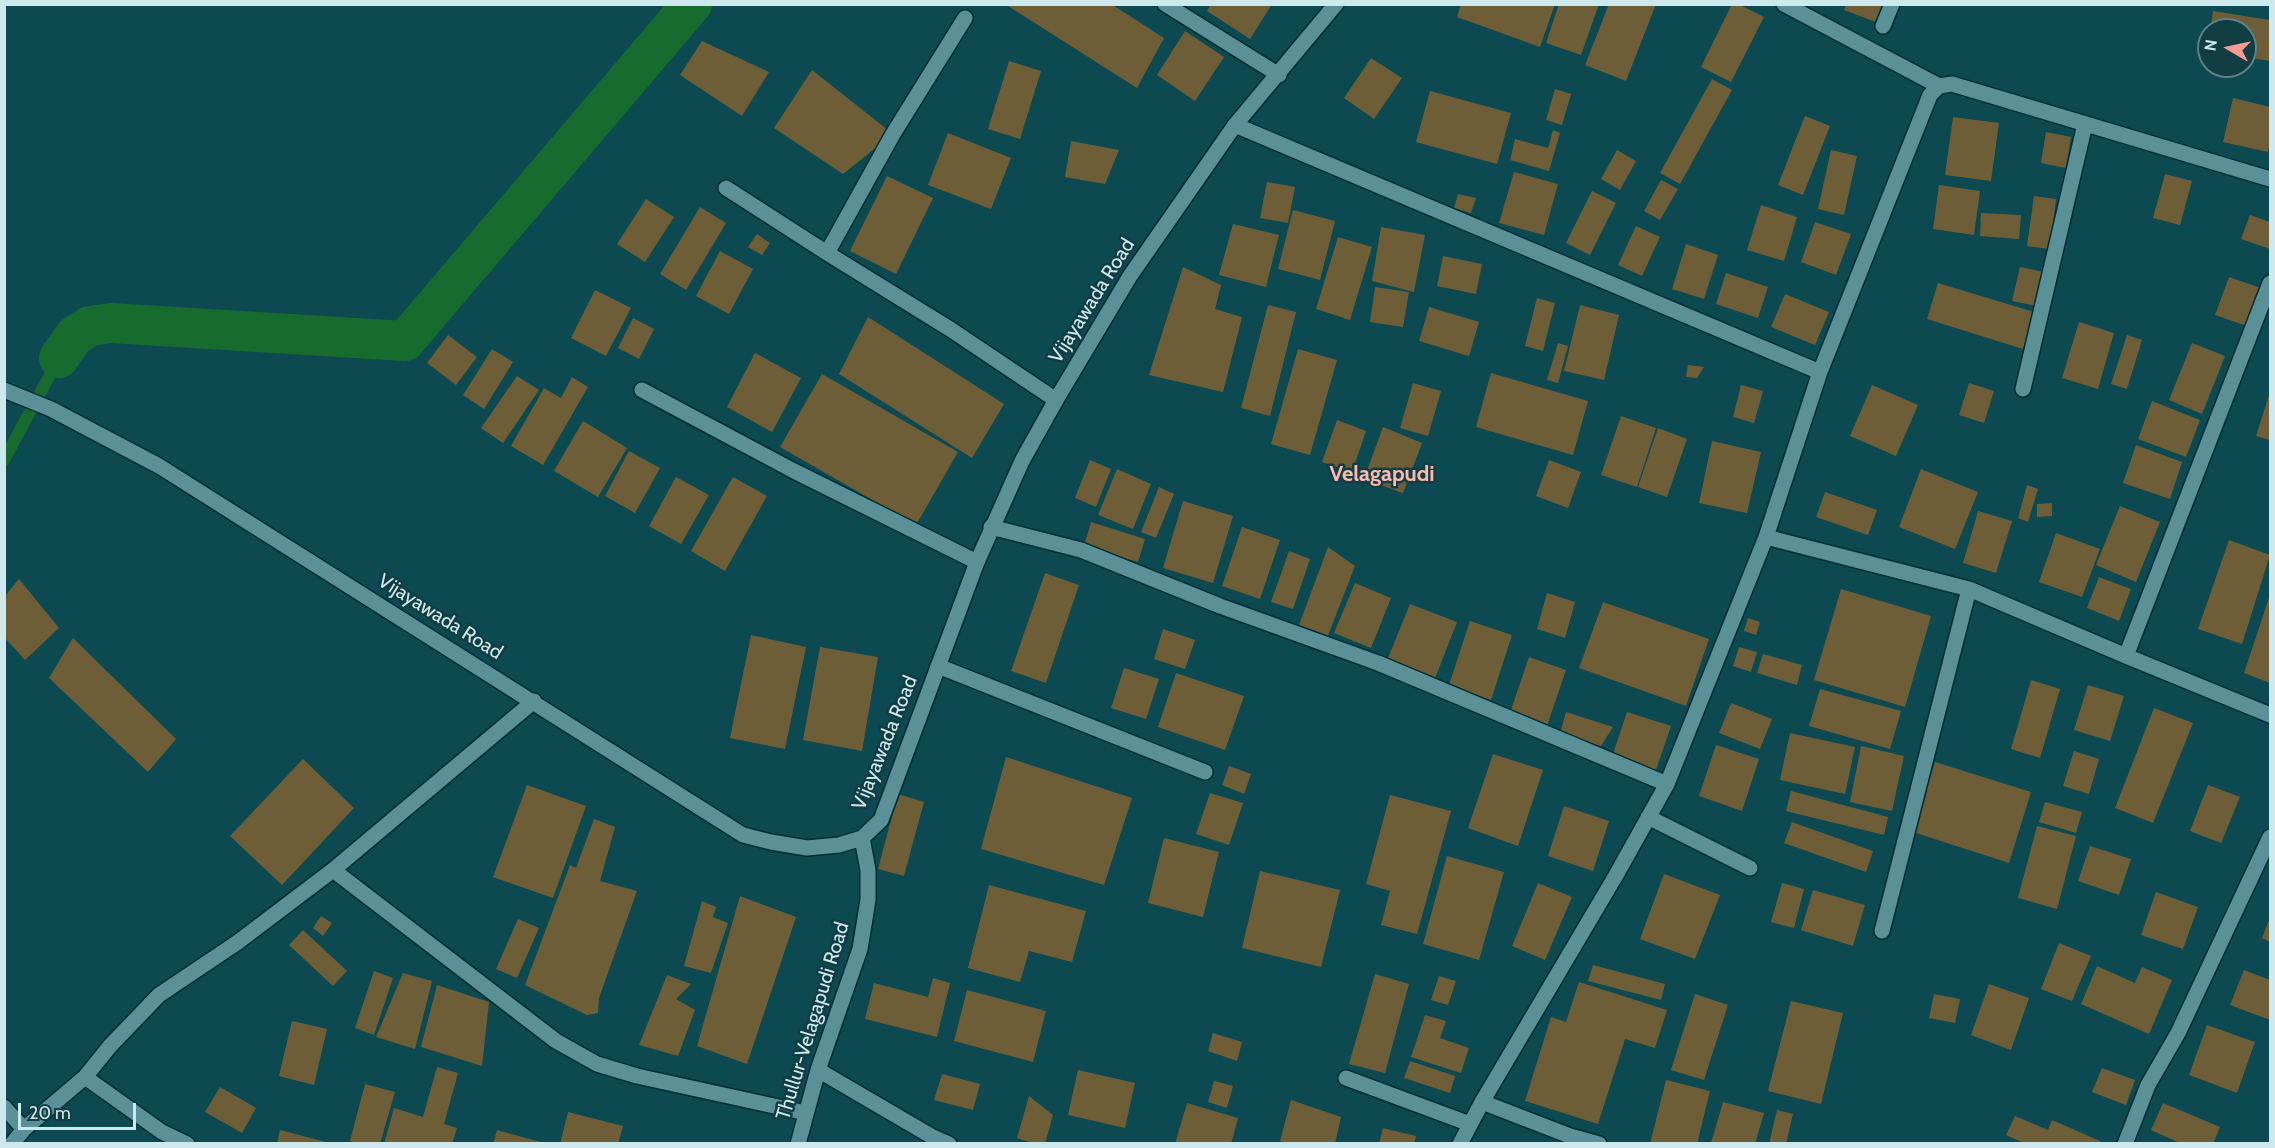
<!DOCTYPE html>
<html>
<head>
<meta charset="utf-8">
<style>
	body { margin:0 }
	#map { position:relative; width:2275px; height:1148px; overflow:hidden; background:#0c4951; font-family:Cabin,sans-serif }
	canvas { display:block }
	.frame { position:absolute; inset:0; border:6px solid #cee9ed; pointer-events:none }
	.north { position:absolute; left:2197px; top:18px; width:60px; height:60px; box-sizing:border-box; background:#123d43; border:2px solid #5d8287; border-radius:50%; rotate:279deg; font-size:16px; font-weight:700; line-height:24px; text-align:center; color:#cee9ed }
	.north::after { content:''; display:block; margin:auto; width:21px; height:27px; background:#f59c90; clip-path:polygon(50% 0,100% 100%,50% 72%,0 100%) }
	.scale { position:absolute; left:18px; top:1103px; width:118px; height:27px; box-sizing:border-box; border:3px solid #cee9ed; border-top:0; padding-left:8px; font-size:18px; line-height:21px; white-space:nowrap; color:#cee9ed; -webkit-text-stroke:4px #123d43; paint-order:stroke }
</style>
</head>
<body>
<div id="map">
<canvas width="2275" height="1148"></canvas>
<div class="frame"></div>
<div class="north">N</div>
<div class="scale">20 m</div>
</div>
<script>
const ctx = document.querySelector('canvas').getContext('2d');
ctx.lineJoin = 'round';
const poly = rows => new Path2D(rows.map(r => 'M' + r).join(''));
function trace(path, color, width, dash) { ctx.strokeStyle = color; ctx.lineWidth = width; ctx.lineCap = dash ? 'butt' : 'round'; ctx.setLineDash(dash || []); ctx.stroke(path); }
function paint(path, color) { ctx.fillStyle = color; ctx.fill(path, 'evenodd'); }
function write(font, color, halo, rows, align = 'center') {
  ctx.font = font + ' Cabin,sans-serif'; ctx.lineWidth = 5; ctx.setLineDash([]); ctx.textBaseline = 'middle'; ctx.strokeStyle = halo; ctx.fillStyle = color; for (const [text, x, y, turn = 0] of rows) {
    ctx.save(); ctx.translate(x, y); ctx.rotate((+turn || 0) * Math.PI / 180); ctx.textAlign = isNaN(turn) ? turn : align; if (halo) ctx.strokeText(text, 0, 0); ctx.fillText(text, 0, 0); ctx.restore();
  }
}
trace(poly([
	[4,460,59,358]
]), '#176b2f', 12);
trace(poly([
	[59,358,74,336,90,326,111,323,405,341,692,4]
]), '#176b2f', 40);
paint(poly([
	[1005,4,1111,4,1164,38,1137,88],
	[1211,4,1272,4,1250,39,1207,11],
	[1461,4,1555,4,1540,47,1457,17],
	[1559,4,1599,4,1581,55,1546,43],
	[1609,4,1656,4,1626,81,1585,65],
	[1732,4,1738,4,1764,17,1731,82,1701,67],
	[1846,5,1889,5,1881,24,1844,10],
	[2213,11,2270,20,2270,61,2245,57,2245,30,2210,30],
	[1185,31,1224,57,1195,101,1157,75],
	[702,41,769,72,742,116,680,75],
	[1371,58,1402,78,1374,119,1344,98],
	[1009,61,1041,71,1020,139,988,129],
	[812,70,893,134,843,174,774,128],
	[1712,79,1732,90,1680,184,1660,173],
	[1555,89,1571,94,1562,125,1546,120],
	[1430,91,1511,113,1497,164,1416,142],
	[2233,98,2270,107,2270,142,2268,152,2223,142],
	[1805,116,1830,126,1803,195,1778,185],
	[1953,117,1999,123,1991,181,1945,175],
	[1553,130,1560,133,1549,171,1510,160,1515,139,1548,148],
	[2046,132,2071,137,2066,168,2041,163],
	[948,133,1011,158,991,209,928,185],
	[1071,141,1119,150,1105,184,1065,177],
	[1617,150,1636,161,1620,190,1601,179],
	[1831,150,1857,156,1844,215,1818,209],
	[1514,172,1558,184,1544,235,1499,223],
	[2165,174,2192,181,2180,225,2153,218],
	[887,176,933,198,896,274,850,251],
	[1661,180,1678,189,1660,220,1644,211],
	[1267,182,1295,187,1288,223,1260,218],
	[1939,185,1980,191,1974,235,1933,229],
	[1592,191,1616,203,1590,255,1566,243],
	[1458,194,1476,198,1471,213,1454,208],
	[2034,196,2056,199,2050,249,2027,246],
	[646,199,674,217,645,262,617,244],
	[1761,205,1797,217,1784,261,1747,250],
	[700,207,726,223,686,290,660,274],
	[1293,210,1335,221,1320,280,1278,269],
	[1981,213,2021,215,2019,239,1980,236],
	[2250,215,2270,222,2270,249,2241,239],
	[1815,222,1851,234,1836,275,1801,262],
	[1233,224,1279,235,1266,287,1219,275],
	[1636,226,1660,237,1642,276,1618,265],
	[1381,227,1425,235,1414,292,1372,281],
	[757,234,770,243,762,255,748,247],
	[1338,237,1372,247,1350,320,1316,309],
	[1686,244,1718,255,1704,299,1672,289],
	[720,251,753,269,729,314,696,296],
	[1443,256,1482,264,1476,294,1437,286],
	[1183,267,1221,285,1215,309,1242,317,1223,392,1149,375],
	[2020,267,2044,272,2036,306,2012,301],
	[1726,273,1768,287,1758,318,1716,304],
	[2229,277,2261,288,2247,326,2215,315],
	[1938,283,2034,312,2023,349,1927,319],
	[1375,287,1409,292,1403,327,1370,322],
	[595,290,631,308,606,356,571,338],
	[1785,294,1829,312,1815,345,1771,327],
	[1537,298,1555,303,1543,351,1525,346],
	[1268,305,1296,312,1270,416,1241,408],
	[1580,305,1619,315,1604,380,1564,371],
	[1429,307,1479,322,1469,356,1419,341],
	[868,317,1004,404,972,458,839,374],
	[633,318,654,329,639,359,618,348],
	[2079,322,2114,333,2098,389,2062,378],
	[448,335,477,357,456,385,427,363],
	[2127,335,2142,340,2127,389,2111,384],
	[1558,343,1568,346,1558,383,1547,380],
	[2192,343,2225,356,2202,414,2169,400],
	[492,349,513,362,484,409,463,395],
	[1298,349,1337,360,1310,455,1271,444],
	[755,353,801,378,772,432,727,407],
	[1688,365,1704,367,1697,378,1686,377],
	[1491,373,1588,401,1573,455,1476,427],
	[822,374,958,452,916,525,780,447],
	[517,376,539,390,503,443,481,428],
	[572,377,588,387,543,465,511,446,544,388,561,398],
	[1413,383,1441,391,1428,436,1400,428],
	[1969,383,1994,391,1984,423,1959,415],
	[1741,385,1763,391,1754,423,1733,417],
	[1872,385,1918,405,1896,456,1850,436],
	[2270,392,2270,440,2256,436],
	[2152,401,2200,420,2186,457,2138,439],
	[1621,416,1656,428,1637,487,1601,475],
	[1337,420,1366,431,1352,472,1322,462],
	[583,421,627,448,598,497,554,471],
	[1383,427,1422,443,1403,493,1364,479],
	[1658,428,1687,439,1667,497,1638,487],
	[1712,441,1761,452,1747,513,1699,503],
	[2136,445,2182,462,2170,499,2123,483],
	[629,451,660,468,635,513,605,496],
	[1090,460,1111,469,1096,507,1075,498],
	[1549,460,1581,472,1568,508,1536,496],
	[1117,469,1151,484,1133,529,1098,515],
	[1921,469,1978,492,1955,549,1899,527],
	[676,477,709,495,681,544,649,526],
	[733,477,767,496,725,571,691,551],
	[2027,485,2038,489,2028,522,2018,518],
	[1159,487,1174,494,1156,538,1141,532],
	[1825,492,1877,510,1868,535,1816,517],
	[1183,501,1233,516,1213,583,1163,568],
	[2052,503,2052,516,2037,517,2037,504],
	[2120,506,2160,522,2136,582,2096,565],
	[1978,511,2012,521,1996,573,1963,563],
	[1091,522,1145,539,1138,562,1084,546],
	[1242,527,1280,540,1260,599,1222,586],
	[2056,533,2100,549,2082,597,2039,582],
	[2229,540,2270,555,2242,644,2198,629],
	[1328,547,1355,566,1327,638,1299,625],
	[1289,551,1310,559,1293,609,1271,602],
	[1045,573,1079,585,1046,683,1011,671],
	[2099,577,2131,589,2119,621,2087,608],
	[19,579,59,628,25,660,5,638,5,596],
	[1355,583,1391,598,1371,648,1334,633],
	[1841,589,1931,616,1905,707,1814,680],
	[1547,593,1575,602,1565,638,1537,629],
	[2270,595,2270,683,2244,673],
	[1603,602,1709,639,1686,706,1579,668],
	[1410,604,1457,622,1434,681,1386,663],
	[1748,618,1760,622,1756,635,1744,631],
	[1470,621,1512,635,1491,700,1449,685],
	[1163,629,1195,640,1185,669,1154,659],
	[751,635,806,647,785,749,730,738],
	[73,638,176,739,148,772,49,678],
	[820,647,878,657,862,751,803,740],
	[1739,647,1757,652,1751,672,1733,666],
	[1763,654,1802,665,1797,685,1757,673],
	[1529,657,1566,670,1547,726,1510,713],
	[1124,668,1159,679,1146,719,1111,708],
	[1176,673,1244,696,1225,750,1158,727],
	[2031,680,2060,689,2040,758,2011,749],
	[2088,685,2124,696,2110,741,2074,730],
	[1820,689,1901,711,1890,749,1809,726],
	[1731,703,1772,719,1760,749,1719,733],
	[2154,708,2193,723,2153,823,2115,808],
	[1566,712,1613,727,1601,746,1560,734],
	[1627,712,1671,726,1656,770,1612,757],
	[1790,733,1855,747,1845,794,1780,780],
	[1716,745,1759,759,1742,811,1699,796],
	[1861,746,1904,756,1892,811,1850,802],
	[2074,751,2099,759,2089,794,2063,786],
	[1493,754,1543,770,1518,846,1468,828],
	[1006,757,1132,798,1104,885,981,849],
	[303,759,354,808,282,885,230,836],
	[1935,762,2031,792,2009,863,1913,832],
	[1229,766,1251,774,1244,794,1222,785],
	[527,785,586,806,553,898,493,877],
	[2208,785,2240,797,2221,843,2190,831],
	[1791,791,1888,817,1884,835,1786,811],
	[1210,793,1243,803,1229,845,1196,834],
	[898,794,924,802,904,876,878,869],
	[1390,795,1451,811,1417,934,1381,925,1390,891,1366,884],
	[2045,802,2082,812,2076,833,2039,822],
	[1564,806,1609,821,1593,871,1548,856],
	[594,819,615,827,600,881,637,891,599,998,598,1013,587,1015,525,985,570,865,576,868],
	[1792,822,1873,851,1866,872,1784,843],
	[2037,826,2076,836,2057,909,2018,898],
	[1164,838,1219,852,1203,917,1148,903],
	[2090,846,2131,859,2119,895,2078,881],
	[1447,856,1504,872,1479,960,1423,944],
	[1260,871,1340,890,1321,967,1242,948],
	[1664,874,1720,895,1695,959,1640,939],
	[1538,883,1572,897,1545,960,1512,946],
	[1782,883,1804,889,1794,928,1771,922],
	[989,885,1086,911,1072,962,1029,951,1020,982,968,968],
	[1813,890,1865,905,1853,946,1801,930],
	[2156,892,2198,907,2183,949,2141,935],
	[740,896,796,917,747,1064,697,1046],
	[702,901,716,907,713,917,728,923,711,973,684,966],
	[321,916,332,923,323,936,313,928],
	[2270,918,2270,942,2262,938],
	[518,919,539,928,517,978,496,969],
	[303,930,347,971,333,986,289,945],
	[2059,943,2091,956,2072,1001,2041,989],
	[1593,965,1665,984,1661,1000,1588,981],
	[2097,966,2135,983,2142,967,2172,980,2149,1034,2081,1004],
	[2244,970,2270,980,2270,1020,2230,1005],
	[374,971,393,978,374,1035,355,1028],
	[403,973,432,981,415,1049,376,1037],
	[1375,974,1409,984,1385,1073,1349,1064],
	[667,975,691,984,676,999,695,1010,678,1056,639,1045],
	[1439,976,1456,981,1448,1005,1431,1000],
	[933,978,950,983,937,1037,865,1019,874,983,928,997],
	[1579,982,1667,1010,1655,1048,1625,1039,1598,1124,1525,1101,1551,1017,1566,1022],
	[1989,984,2029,998,2011,1050,1971,1035],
	[437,985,489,1002,482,1066,421,1047],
	[967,990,1046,1011,1033,1062,954,1041],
	[1695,994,1728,1005,1704,1080,1671,1070],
	[1934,994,1960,999,1955,1023,1929,1018],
	[1791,1001,1843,1013,1821,1104,1768,1091],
	[1425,1015,1446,1021,1440,1038,1469,1048,1461,1073,1411,1057],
	[292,1021,327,1029,314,1085,279,1076],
	[2207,1025,2255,1042,2237,1093,2189,1075],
	[1213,1033,1242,1042,1237,1061,1208,1051],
	[1410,1061,1455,1076,1450,1093,1404,1078],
	[437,1067,458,1073,444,1124,457,1128,452,1144,384,1144,394,1108,423,1117],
	[2102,1068,2135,1080,2126,1105,2092,1092],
	[1078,1070,1135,1083,1125,1128,1068,1115],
	[942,1074,980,1084,973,1110,934,1100],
	[1666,1080,1710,1091,1697,1144,1650,1144],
	[1214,1081,1233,1086,1227,1108,1208,1102],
	[365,1084,395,1092,380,1144,360,1144,350,1141],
	[220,1087,256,1108,242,1133,205,1112],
	[1029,1096,1053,1115,1045,1144,1036,1144,1017,1138],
	[1291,1100,1341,1117,1335,1144,1288,1144,1280,1141],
	[1723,1102,1764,1113,1755,1144,1711,1143],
	[1187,1103,1238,1118,1231,1144,1175,1144],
	[2163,1103,2220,1127,2213,1144,2182,1144,2151,1130],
	[1777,1110,1793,1114,1786,1144,1769,1144],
	[568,1112,623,1126,618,1144,560,1144],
	[2015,1116,2048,1130,2052,1120,2100,1141,2099,1144,2026,1144,2006,1135],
	[1383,1128,1416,1136,1414,1144,1379,1144],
	[280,1130,330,1143,330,1144,277,1144],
	[497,1130,544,1143,544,1144,493,1144]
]), '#6e5e38');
const service = poly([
	[1165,4,1279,75]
]);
const minor = poly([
	[1784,4,1939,86],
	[1883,26,1892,4],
	[1235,125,1820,372,1766,537,1667,784,1615,877,1482,1102,1460,1144],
	[726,188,827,253,950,329,1056,400],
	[827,253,893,134,965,18],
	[1820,372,1930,95,1939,86,1952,84,2270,179],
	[2023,389,2085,124],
	[642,390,794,471,977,562],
	[991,527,1081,550,1220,606,1378,663,1667,784],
	[1766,537,1969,589,2126,656,2270,715],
	[2126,656,2270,283],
	[938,666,1205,772],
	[1648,817,1750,868],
	[333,870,556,1041,597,1064,637,1076,806,1113],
	[1882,931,1969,589],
	[818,1070,931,1136,949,1144],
	[85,1077,162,1132,187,1144],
	[1346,1078,1470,1124],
	[1482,1102,1570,1136,1599,1144],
	[4,1107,24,1129],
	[12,1144,24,1129,85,1077,110,1046,159,995,238,942,333,870,534,701],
	[798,1144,818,1070,860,949,868,900,868,870,862,838],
	[2125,1144,2148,1085,2178,1033,2270,837]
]);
const secondary = poly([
	[4,390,51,409,159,466,743,835,771,842,807,848,839,845,862,838,881,820,977,562,1022,461,1056,400,1130,276,1235,125,1336,4]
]);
trace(service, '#002d33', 18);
trace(minor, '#002d33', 18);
trace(secondary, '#002d33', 18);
trace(service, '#5a9199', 15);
trace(minor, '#5a9199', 15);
trace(secondary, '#5a9199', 15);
write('20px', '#cee9ed', '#123d43', [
	["Vijayawada Road",1092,301,-58],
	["Vijayawada Road",440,617,32],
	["Vijayawada Road",885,743,-68],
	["Thullur-Velagapudi Road",813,1021,-73]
]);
write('bold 22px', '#fcb9af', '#123d43', [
	["Velagapudi",1382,475]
]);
</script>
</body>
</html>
